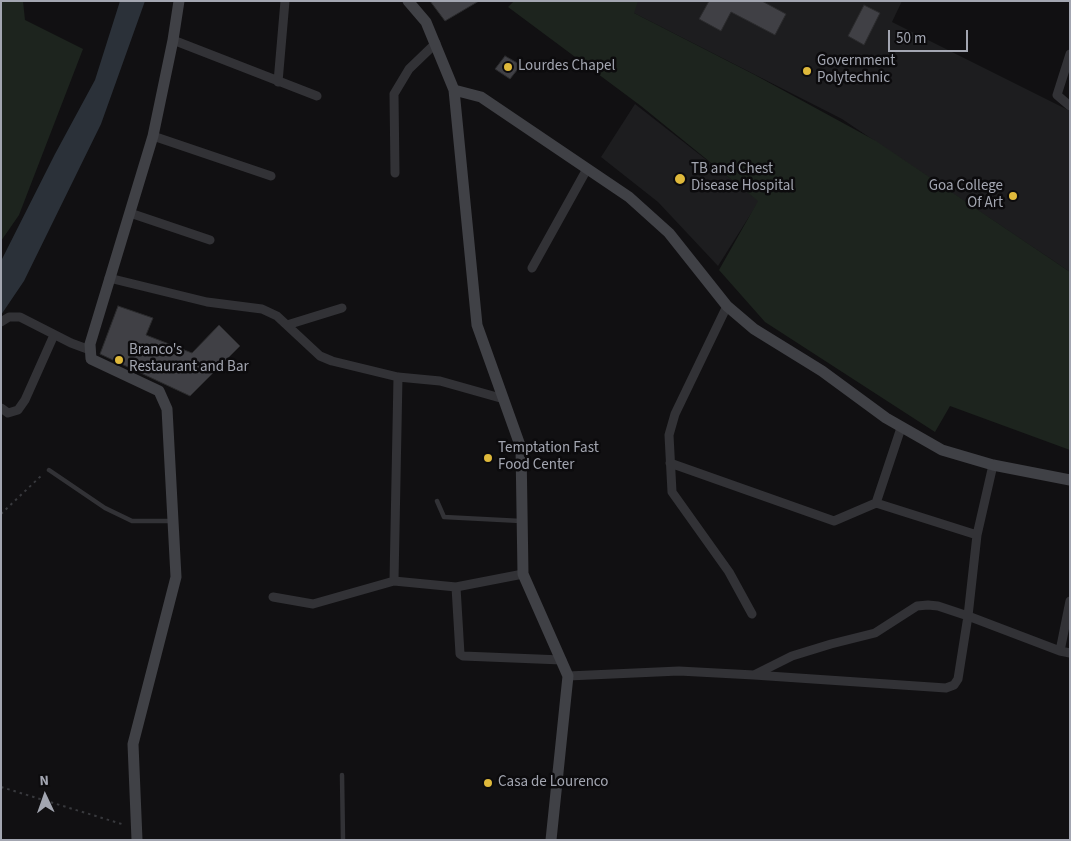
<!DOCTYPE html>
<html>
<head>
<meta charset="utf-8">
<style>
	body { margin:0 }
	#map { position:relative; width:1071px; height:841px; overflow:hidden; background:#111012; font-family:"Source Sans 3",sans-serif }
	canvas { display:block }
	.frame { position:absolute; inset:0; border:2px solid #a3a6b1; pointer-events:none }
	.north { position:absolute; left:20px; top:771px; width:50px; height:50px; -webkit-text-stroke:4px #0c0b0d; paint-order:stroke; rotate:357deg; font-size:14px; font-weight:700; line-height:20px; text-align:center; color:#a3a6b1 }
	.north::after { content:''; display:block; margin:auto; width:18px; height:22px; background:#a3a6b1; clip-path:polygon(50% 0,100% 100%,50% 72%,0 100%) }
	.scale { position:absolute; left:888px; top:30px; width:80px; height:22px; box-sizing:border-box; border:2px solid #a3a6b1; border-top:0; padding-left:6px; font-size:15px; line-height:18px; white-space:nowrap; color:#a3a6b1; -webkit-text-stroke:4px #0c0b0d; paint-order:stroke }
</style>
</head>
<body>
<div id="map">
<canvas width="1071" height="841"></canvas>
<div class="frame"></div>
<div class="north">N</div>
<div class="scale">50 m</div>
</div>
<script>
const ctx = document.querySelector('canvas').getContext('2d');
ctx.lineJoin = 'round';
function paint(path, color) { ctx.fillStyle = color; ctx.fill(path, 'evenodd'); }
const poly = rows => new Path2D(rows.map(r => 'M' + r).join(''));
function trace(path, color, width, dash) { ctx.strokeStyle = color; ctx.lineWidth = width; ctx.lineCap = dash ? 'butt' : 'round'; ctx.setLineDash(dash || []); ctx.stroke(path); }
function write(font, color, halo, rows, align = 'center') {
  ctx.font = font + ' "Source Sans 3",sans-serif'; ctx.lineWidth = 5; ctx.setLineDash([]); ctx.textBaseline = 'middle'; ctx.strokeStyle = halo; ctx.fillStyle = color; for (const [text, x, y, turn = 0] of rows) {
    ctx.save(); ctx.translate(x, y); ctx.rotate((+turn || 0) * Math.PI / 180); ctx.textAlign = isNaN(turn) ? turn : align; if (halo) ctx.strokeText(text, 0, 0); ctx.fillText(text, 0, 0); ctx.restore();
  }
}
paint(poly([
	[632,1,902,1,892,22,1070,111,1070,272,842,119,628,10],
	[635,104,759,201,718,266,658,202,601,157]
]), '#1d1d1f');
paint(poly([
	[1,1,23,1,25,20,83,49,19,215,1,241],
	[514,1,638,1,634,13,755,75,876,141,1070,272,1070,450,950,406,935,432,765,322,719,270,758,201,641,106,508,7]
]), '#1d241e');
paint(poly([
	[120,1,145,1,101,124,24,281,1,315,1,261,55,154,95,80]
]), '#2b3139');
const building = poly([
	[430,1,479,1,445,21,430,1],
	[709,1,762,1,786,14,775,35,731,12,721,31,699,19,709,1],
	[864,5,880,13,864,45,848,36,864,5],
	[505,56,521,65,510,79,495,69,505,56],
	[118,306,153,318,146,335,192,353,219,325,240,346,190,396,100,354,118,306]
]);
paint(building, '#404045');
trace(building, '#2b2b2d', 1);
trace(poly([
	[1,514,43,474],
	[1,787,125,825]
]), '#38393d', 2, [2.5, 4]);
trace(poly([
	[49,470,105,508,132,521,171,521],
	[437,501,444,517,521,521],
	[342,775,343,840]
]), '#323236', 4.5);
trace(poly([
	[173,40,317,96],
	[1070,54,1057,95,1070,106],
	[278,82,285,1],
	[153,136,271,176],
	[395,173,394,94,409,69,436,43],
	[130,213,210,240],
	[532,268,587,169],
	[109,278,207,302,262,309,277,316,320,356,332,361,398,377,440,381,504,399],
	[727,306,675,414,669,435,672,492,729,572,752,614],
	[1,322,9,317,20,317,71,343,90,350],
	[287,325,342,308],
	[398,377,394,581,456,587,523,574],
	[1,408,8,413,18,410,25,400,54,335],
	[670,463,834,521,876,503,901,428],
	[993,465,977,535,968,616,1060,651,1070,653],
	[876,503,977,535],
	[456,587,460,654,463,656,562,660],
	[273,597,313,604,394,581],
	[1060,651,1070,601],
	[568,676,679,671,754,675,792,656,831,644,875,633,917,606,928,605,938,606,968,616,958,679,954,685,946,688,754,675]
]), '#323236', 9);
trace(poly([
	[408,1,426,22,454,90,481,97,629,197,669,233,727,306,754,329,822,371,886,418,942,450,993,465,1070,480],
	[454,90,477,325,521,448,523,574,568,676,551,840],
	[137,840,133,744,176,577,167,409,159,391,91,359,90,344,153,136,173,40,179,1]
]), '#404146', 11);
for (const [x, y, r, color] of [
	[508,67,5,"#dfb93b"],
	[807,71,5,"#dfb93b"],
	[680,179,6,"#dfb93b"],
	[1013,196,5,"#dfb93b"],
	[119,360,5,"#dfb93b"],
	[488,458,5,"#dfb93b"],
	[488,783,5,"#dfb93b"]
]) { const dot = new Path2D(); dot.arc(x, y, r, 0, 2 * Math.PI); ctx.fillStyle = color; ctx.fill(dot); trace(dot, '#0c0b0d', 2); }
write('15px', '#a3a6b1', '#0c0b0d', [
	["Government",817,62],
	["Polytechnic",817,79],
	["Lourdes Chapel",518,67],
	["TB and Chest",691,170],
	["Disease Hospital",691,187],
	["Goa College",1003,187,"right"],
	["Of Art",1003,204,"right"],
	["Branco's",129,351],
	["Restaurant and Bar",129,368],
	["Temptation Fast",498,449],
	["Food Center",498,466],
	["Casa de Lourenco",498,783]
], 'left');
</script>
</body>
</html>
